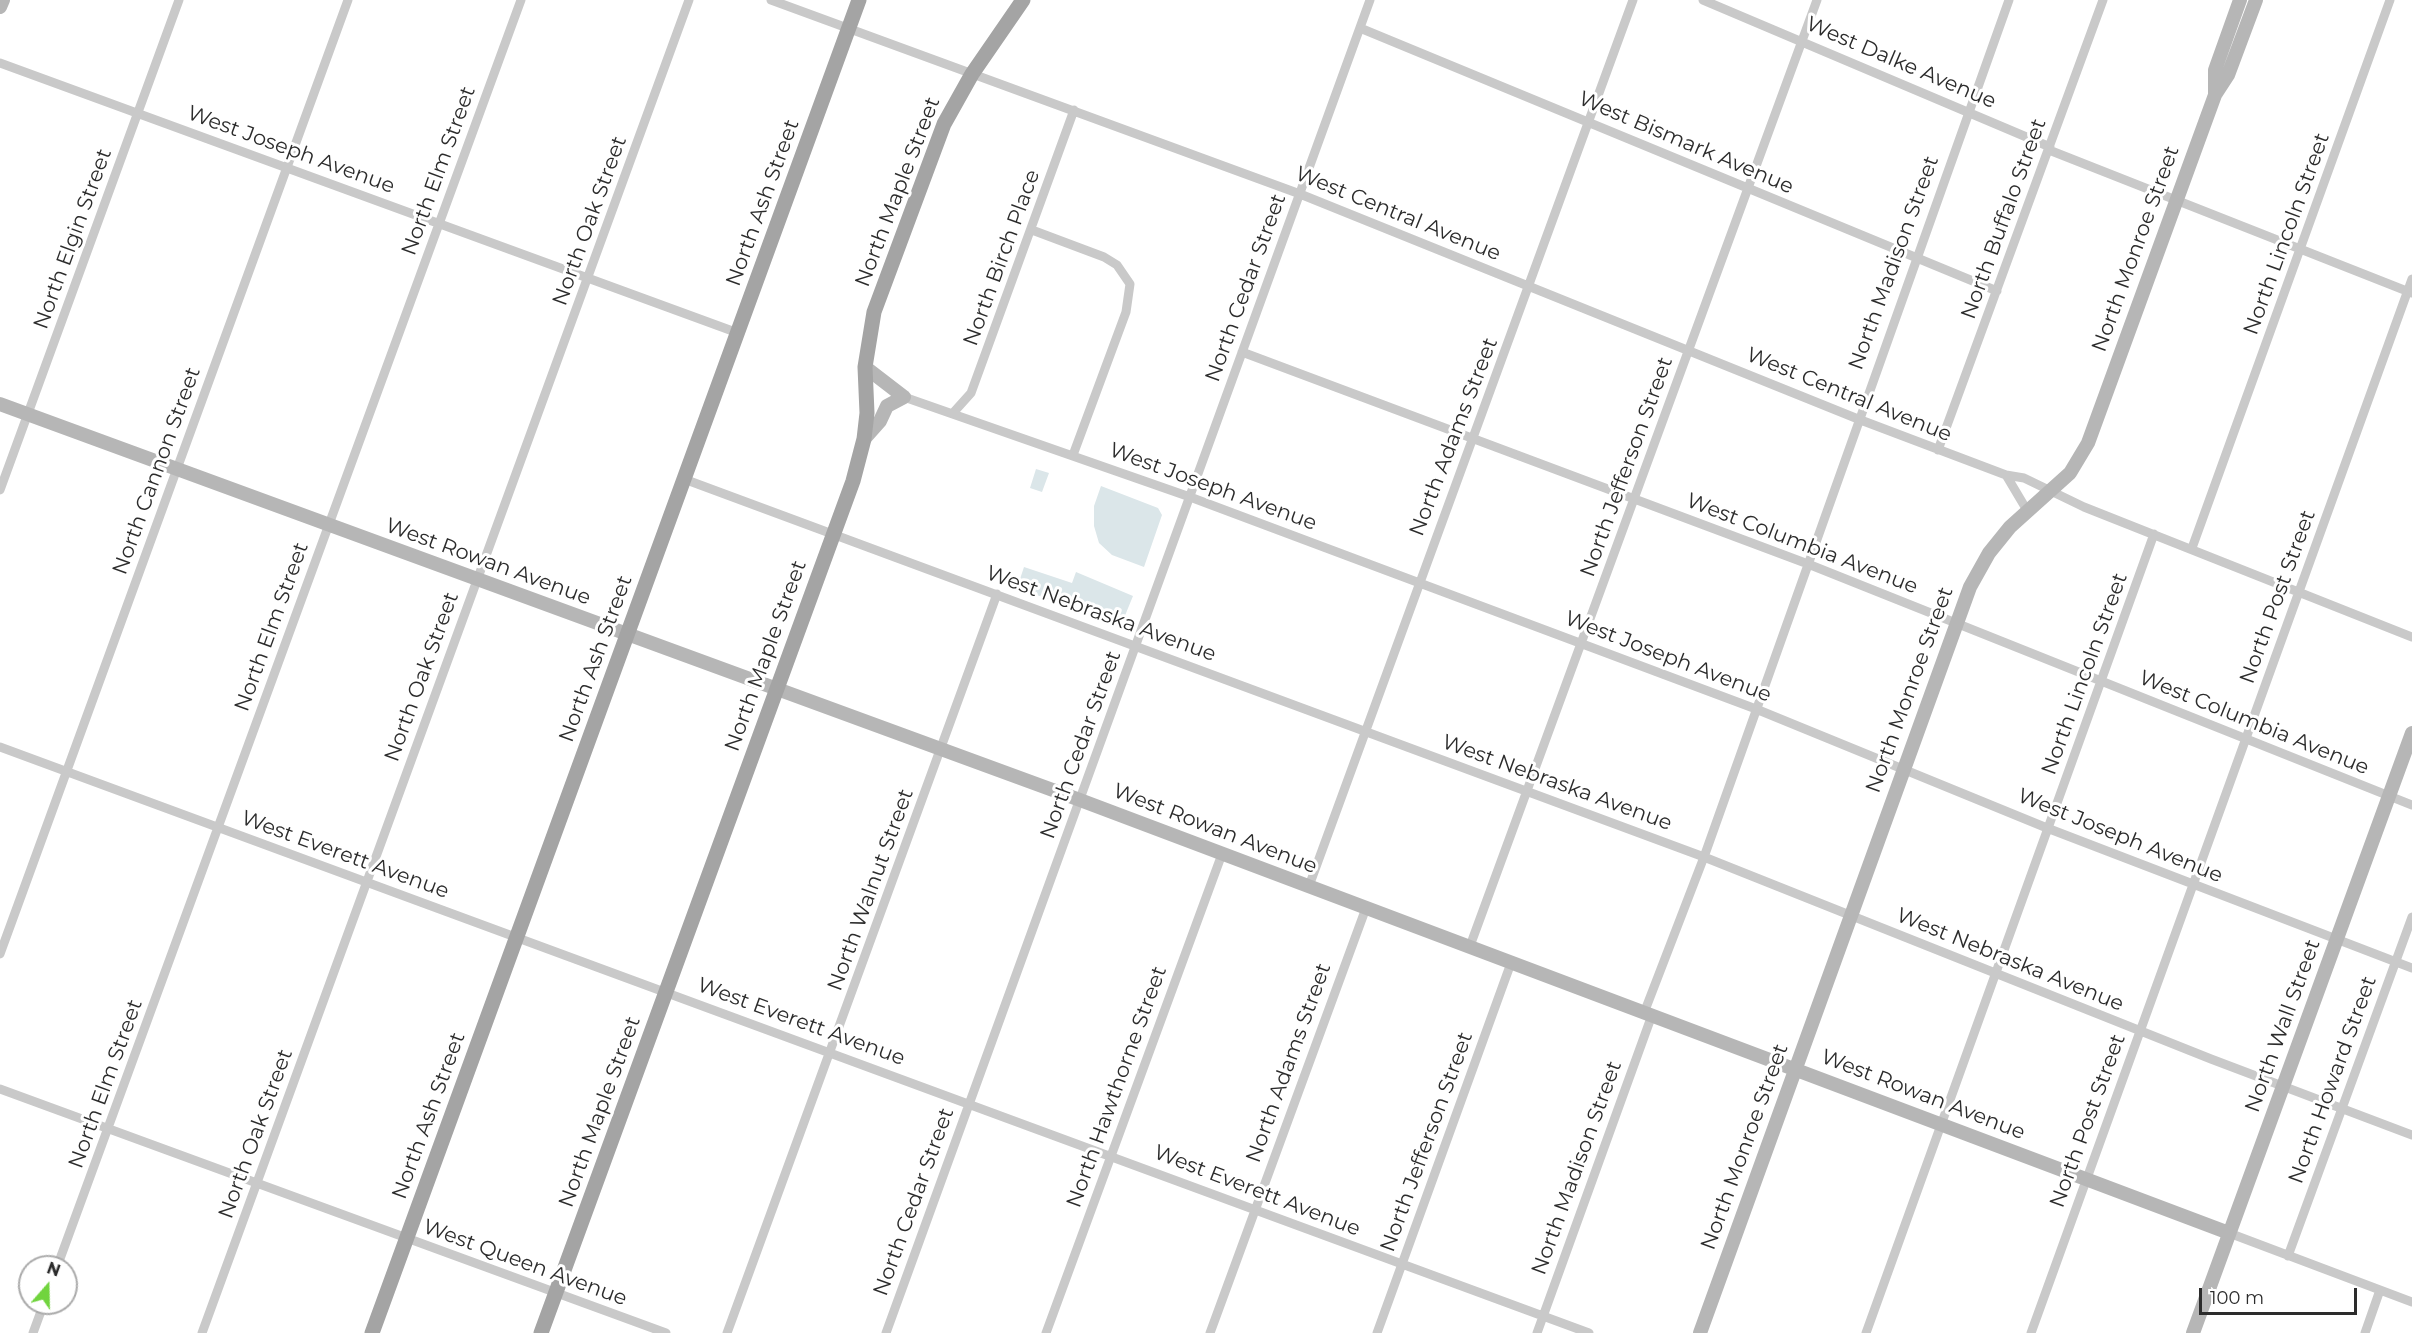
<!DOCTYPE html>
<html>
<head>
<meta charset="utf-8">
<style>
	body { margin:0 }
	#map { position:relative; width:2412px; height:1333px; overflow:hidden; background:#fff; font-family:Montserrat,sans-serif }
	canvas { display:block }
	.north { position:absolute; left:18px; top:1255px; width:60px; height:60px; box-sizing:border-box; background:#fff; border:2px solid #ababab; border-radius:50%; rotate:20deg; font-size:16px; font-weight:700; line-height:24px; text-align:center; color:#2c2c2c }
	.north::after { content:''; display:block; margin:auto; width:21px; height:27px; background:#71d43e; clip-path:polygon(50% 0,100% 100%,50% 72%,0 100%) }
	.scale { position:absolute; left:2199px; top:1288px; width:158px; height:27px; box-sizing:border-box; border:3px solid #2c2c2c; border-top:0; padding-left:8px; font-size:18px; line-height:21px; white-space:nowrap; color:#2c2c2c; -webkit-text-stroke:4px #fff; paint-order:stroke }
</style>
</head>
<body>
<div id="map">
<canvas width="2412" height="1333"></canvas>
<div class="north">N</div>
<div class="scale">100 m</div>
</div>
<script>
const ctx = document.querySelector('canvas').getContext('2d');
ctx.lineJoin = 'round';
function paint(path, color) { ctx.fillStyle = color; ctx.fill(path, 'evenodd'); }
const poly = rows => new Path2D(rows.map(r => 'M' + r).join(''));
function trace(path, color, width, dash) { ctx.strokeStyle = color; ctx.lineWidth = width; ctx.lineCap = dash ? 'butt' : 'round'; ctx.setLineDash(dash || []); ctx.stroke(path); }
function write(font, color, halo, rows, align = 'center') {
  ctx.font = font + ' Montserrat,sans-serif'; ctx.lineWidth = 6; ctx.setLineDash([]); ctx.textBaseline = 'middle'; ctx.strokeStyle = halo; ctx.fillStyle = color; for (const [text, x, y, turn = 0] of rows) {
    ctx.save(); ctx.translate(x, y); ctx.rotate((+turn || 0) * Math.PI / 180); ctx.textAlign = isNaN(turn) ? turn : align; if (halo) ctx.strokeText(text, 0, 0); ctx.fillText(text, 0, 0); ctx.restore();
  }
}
paint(poly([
	[1036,469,1049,473,1042,492,1030,488],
	[1101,486,1158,508,1162,515,1144,567,1112,555,1099,543,1094,526,1094,506],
	[1024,567,1072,583,1076,572,1133,596,1124,618,1086,604,1085,606,1066,600,1065,605,1017,588]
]), '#dbe6e9');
trace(poly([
	[771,0,1300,194,1858,419,2006,475,2024,478,2084,507,2412,637],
	[1703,0,2050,147],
	[1360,28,1997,291],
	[0,63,738,333],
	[2049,150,2412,293],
	[1032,230,1104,257,1117,265,1130,284,1126,312,1073,455],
	[1242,352,1808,564,2412,805],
	[904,397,1190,497,1756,709,2047,828,2412,968],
	[953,413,971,393,1074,110],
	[1938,450,2103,0],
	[2006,475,2028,512],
	[684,479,1704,857,2211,1059,2412,1135],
	[0,490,179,0],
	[2192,548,2390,0],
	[0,747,1589,1333],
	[1309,886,1633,0],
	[1470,946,1817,0],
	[0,954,348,0],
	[1644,1013,1704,857,2009,0],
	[0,1089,666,1333],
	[2229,1233,2412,1302],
	[2288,1256,2412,917],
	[57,1267,521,0],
	[33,1333,44,1303],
	[202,1333,689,0],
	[727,1333,997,594],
	[886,1333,1370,0],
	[1046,1333,1222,854],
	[1210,1333,1366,908],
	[1377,1333,1511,963],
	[1537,1333,1652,1015],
	[1866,1333,2154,534],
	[2031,1333,2412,279],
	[2365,1333,2380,1290]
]), '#c9c9c9', 9);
trace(poly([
	[0,7,3,0],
	[2215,95,2215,70,2240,0],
	[865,367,904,397],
	[0,404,1080,800,2229,1233],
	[864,439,880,421,887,406,904,397],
	[1700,1333,1970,587,1989,553,2010,527,2070,473,2088,443,2215,95,2228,75,2256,0],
	[2193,1333,2412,733]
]), '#b6b6b6', 14);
trace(poly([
	[372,1333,859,0],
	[541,1333,853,481,864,439,867,413,865,367,874,312,944,124,972,74,1023,0]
]), '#a4a4a4', 15);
write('21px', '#2c2c2c', '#fff', [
	["West Dalke Avenue",1901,63,23],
	["West Bismark Avenue",1686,143,23],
	["West Joseph Avenue",291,150,20],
	["North Elm Street",439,171,-70],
	["North Maple Street",898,192,-69],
	["North Ash Street",763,203,-70],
	["West Central Avenue",1398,214,22],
	["North Buffalo Street",2004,219,-70],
	["North Oak Street",590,221,-70],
	["North Lincoln Street",2287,234,-70],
	["North Elgin Street",73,239,-70],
	["North Monroe Street",2136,249,-70],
	["North Birch Place",1002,258,-70],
	["North Madison Street",1894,263,-70],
	["North Cedar Street",1246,288,-70],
	["West Central Avenue",1849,395,22],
	["North Adams Street",1454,437,-69],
	["North Jefferson Street",1627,467,-70],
	["North Cannon Street",157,471,-70],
	["West Joseph Avenue",1213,487,20],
	["West Columbia Avenue",1802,544,21],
	["West Rowan Avenue",488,562,20],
	["North Post Street",2278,597,-70],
	["West Nebraska Avenue",1101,614,20],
	["North Elm Street",272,627,-70],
	["North Maple Street",766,656,-70],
	["West Joseph Avenue",1668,657,21],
	["North Ash Street",596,659,-70],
	["North Lincoln Street",2085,674,-70],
	["North Oak Street",422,677,-70],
	["North Monroe Street",1910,690,-70],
	["West Columbia Avenue",2254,723,22],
	["North Cedar Street",1081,745,-70],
	["West Nebraska Avenue",1557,783,20],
	["West Rowan Avenue",1215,829,21],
	["West Joseph Avenue",2120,836,22],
	["West Everett Avenue",345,855,20],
	["North Walnut Street",871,890,-70],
	["West Nebraska Avenue",2010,960,22],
	["West Everett Avenue",801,1022,20],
	["North Wall Street",2283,1026,-70],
	["North Adams Street",1289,1063,-70],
	["North Howard Street",2333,1080,-70],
	["North Elm Street",106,1084,-70],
	["North Hawthorne Street",1117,1087,-70],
	["West Rowan Avenue",1923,1095,21],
	["North Maple Street",600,1112,-70],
	["North Ash Street",429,1116,-70],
	["North Post Street",2088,1121,-70],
	["North Oak Street",256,1134,-70],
	["North Jefferson Street",1427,1142,-70],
	["North Monroe Street",1745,1147,-70],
	["North Madison Street",1577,1168,-70],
	["West Everett Avenue",1257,1191,21],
	["North Cedar Street",914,1202,-70],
	["West Queen Avenue",525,1263,20]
]);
</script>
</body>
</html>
